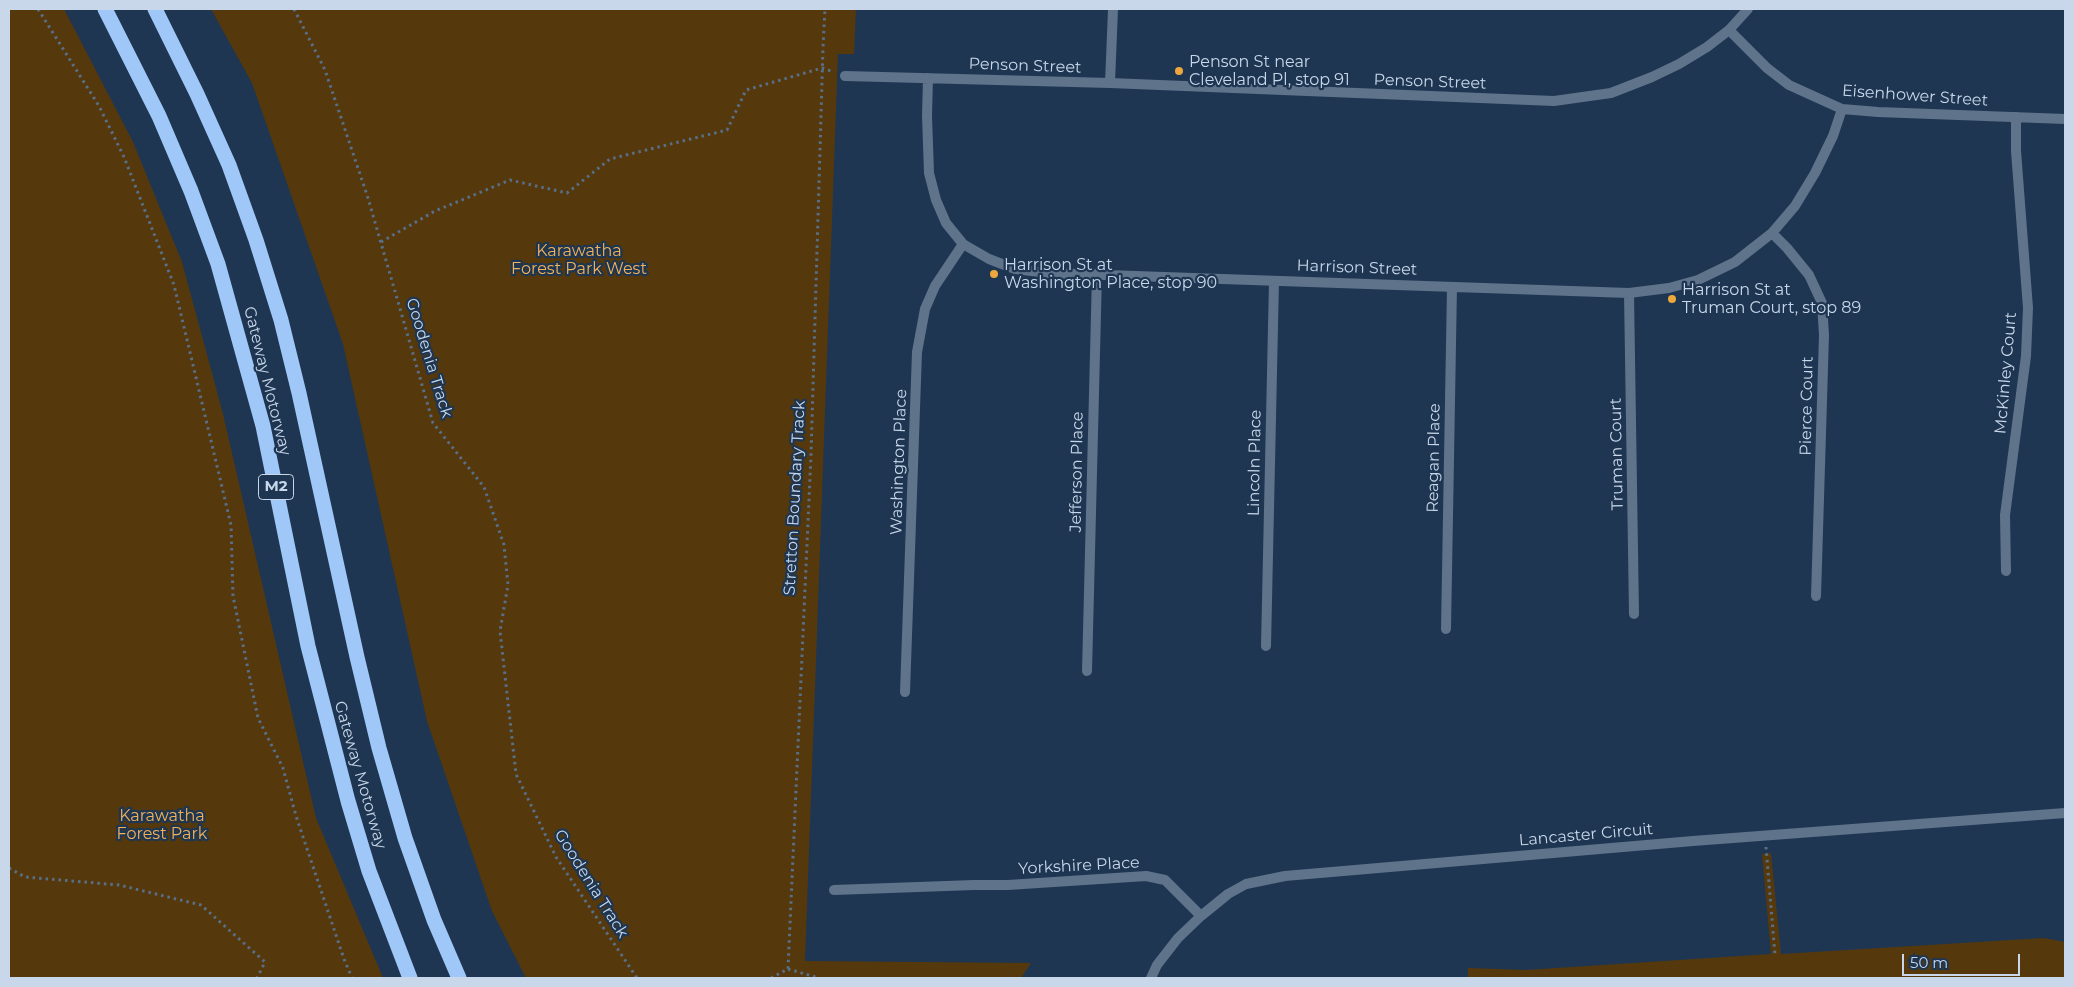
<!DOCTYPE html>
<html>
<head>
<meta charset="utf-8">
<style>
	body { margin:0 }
	#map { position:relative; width:2074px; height:987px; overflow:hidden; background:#1e3652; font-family:Montserrat,sans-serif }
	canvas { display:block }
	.frame { position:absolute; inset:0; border:10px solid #c8d7e9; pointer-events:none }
	.scale { position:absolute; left:1902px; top:954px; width:118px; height:22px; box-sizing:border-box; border:2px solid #c8d7e9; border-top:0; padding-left:6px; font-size:15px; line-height:18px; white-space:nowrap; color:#c8d7e9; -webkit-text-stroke:4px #1e3652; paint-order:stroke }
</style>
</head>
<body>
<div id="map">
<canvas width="2074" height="987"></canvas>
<div class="frame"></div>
<div class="scale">50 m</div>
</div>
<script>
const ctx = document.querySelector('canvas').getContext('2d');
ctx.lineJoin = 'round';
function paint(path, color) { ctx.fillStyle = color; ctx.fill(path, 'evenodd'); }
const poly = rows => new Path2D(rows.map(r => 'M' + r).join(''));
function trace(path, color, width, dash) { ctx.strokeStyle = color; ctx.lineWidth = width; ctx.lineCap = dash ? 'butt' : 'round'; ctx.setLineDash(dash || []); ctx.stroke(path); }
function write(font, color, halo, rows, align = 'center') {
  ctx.font = font + ' Montserrat,sans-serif'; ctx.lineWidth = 4.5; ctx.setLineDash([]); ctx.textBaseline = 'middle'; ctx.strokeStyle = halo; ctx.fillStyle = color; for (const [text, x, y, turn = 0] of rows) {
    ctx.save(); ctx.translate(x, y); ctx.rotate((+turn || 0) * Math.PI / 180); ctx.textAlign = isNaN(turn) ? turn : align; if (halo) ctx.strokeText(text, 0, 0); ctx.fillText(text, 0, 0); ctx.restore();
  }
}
paint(poly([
	[9,9,64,9,133,142,182,262,223,414,316,818,383,978,9,978],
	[211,9,856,9,854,54,838,54,805,961,1031,963,1021,978,526,978,492,911,427,721,343,344,252,83],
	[1771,853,1781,954,2044,938,2065,942,2065,978,1468,978,1468,968,1526,970,1771,954,1762,854]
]), '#55390d');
trace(poly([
	[38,9,99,106,124,157,174,285,231,525,233,596,258,718,283,768,296,816,344,959,352,978],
	[294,9,325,70,368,198,433,423,484,487,504,545,508,585,500,631,516,774,556,857,637,978],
	[381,242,435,211,510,180,567,193,610,159,727,130,746,90,822,68,834,72],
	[1766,847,1775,955],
	[9,868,25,877,119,885,201,905,265,962,257,978],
	[788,969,819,978],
	[771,978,788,969,811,455,823,47,825,9]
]), '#596e87', 3, [2.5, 4]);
trace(poly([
	[834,890,974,885]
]), '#5f738b', 10);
trace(poly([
	[1729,30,1767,68,1789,85,1842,109,1878,112,2065,119],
	[845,76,1110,83,1554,101,1611,93,1652,77,1679,64,1707,47,1729,30,1748,9],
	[928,78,927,116,929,173,936,200,946,223,963,244,989,259,1015,269,1048,273,1629,293,1669,288,1698,280,1735,262,1772,233,1795,206,1815,173,1833,136,1842,109],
	[1110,83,1113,9],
	[1772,233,1787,248,1809,275,1822,303,1824,335,1816,596],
	[1629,293,1634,614],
	[2006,571,2005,515,2026,356,2028,308,2016,151,2016,117],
	[1446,629,1452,287],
	[1266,646,1274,281],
	[1087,671,1097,274],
	[905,692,917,352,925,309,935,286,963,244],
	[974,885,1008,885,1146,876,1165,880,1201,916],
	[1151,978,1157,965,1178,938,1201,916,1228,894,1246,884,1285,876,1693,841,2065,813]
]), '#5f738b', 10);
trace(poly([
	[105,9,159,116,191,191,218,264,263,426,308,646,348,801,369,871,410,978],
	[155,9,197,94,229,165,256,240,281,320,299,393,357,657,379,748,405,838,434,920,459,978]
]), '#9fc7f7', 15);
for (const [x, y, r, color] of [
	[1179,71,5,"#eea73d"],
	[994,274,5,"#eea73d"],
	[1672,299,5,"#eea73d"]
]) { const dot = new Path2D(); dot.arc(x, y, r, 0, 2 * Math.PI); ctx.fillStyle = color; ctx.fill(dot); trace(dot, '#1e3652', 2); }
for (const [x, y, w] of [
	[276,487,35]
]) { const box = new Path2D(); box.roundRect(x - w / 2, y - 12.5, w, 25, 4); ctx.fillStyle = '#1e3652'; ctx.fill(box); trace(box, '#c8d7e9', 1); }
write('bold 15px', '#c8d7e9', null, [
	["M2",276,487]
]);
write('16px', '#c8d7e9', '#1e3652', [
	["Penson St near",1189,62],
	["Cleveland Pl, stop 91",1189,80],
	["Harrison St at",1004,265],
	["Washington Place, stop 90",1004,283],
	["Harrison St at",1682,290],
	["Truman Court, stop 89",1682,308]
], 'left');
write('16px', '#c8d7e9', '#1e3652', [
	["Penson Street",1025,66,2],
	["Penson Street",1430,82,2],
	["Eisenhower Street",1915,96,4],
	["Harrison Street",1357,268,2],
	["Goodenia Track",429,358,73],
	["McKinley Court",2006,373,-85],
	["Gateway Motorway",267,381,76],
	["Pierce Court",1807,406,-89],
	["Truman Court",1617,454,-91],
	["Reagan Place",1434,458,-89],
	["Washington Place",899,462,-88],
	["Lincoln Place",1255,463,-89],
	["Jefferson Place",1077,472,-89],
	["Stretton Boundary Track",795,498,-87],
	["Gateway Motorway",360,775,74],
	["Lancaster Circuit",1586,835,-5],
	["Yorkshire Place",1079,866,-3],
	["Goodenia Track",591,884,58]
]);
write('16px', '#f2b258', '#1e3652', [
	["Karawatha",579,251],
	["Forest Park West",579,269],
	["Karawatha",162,816],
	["Forest Park",162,834]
]);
</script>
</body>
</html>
